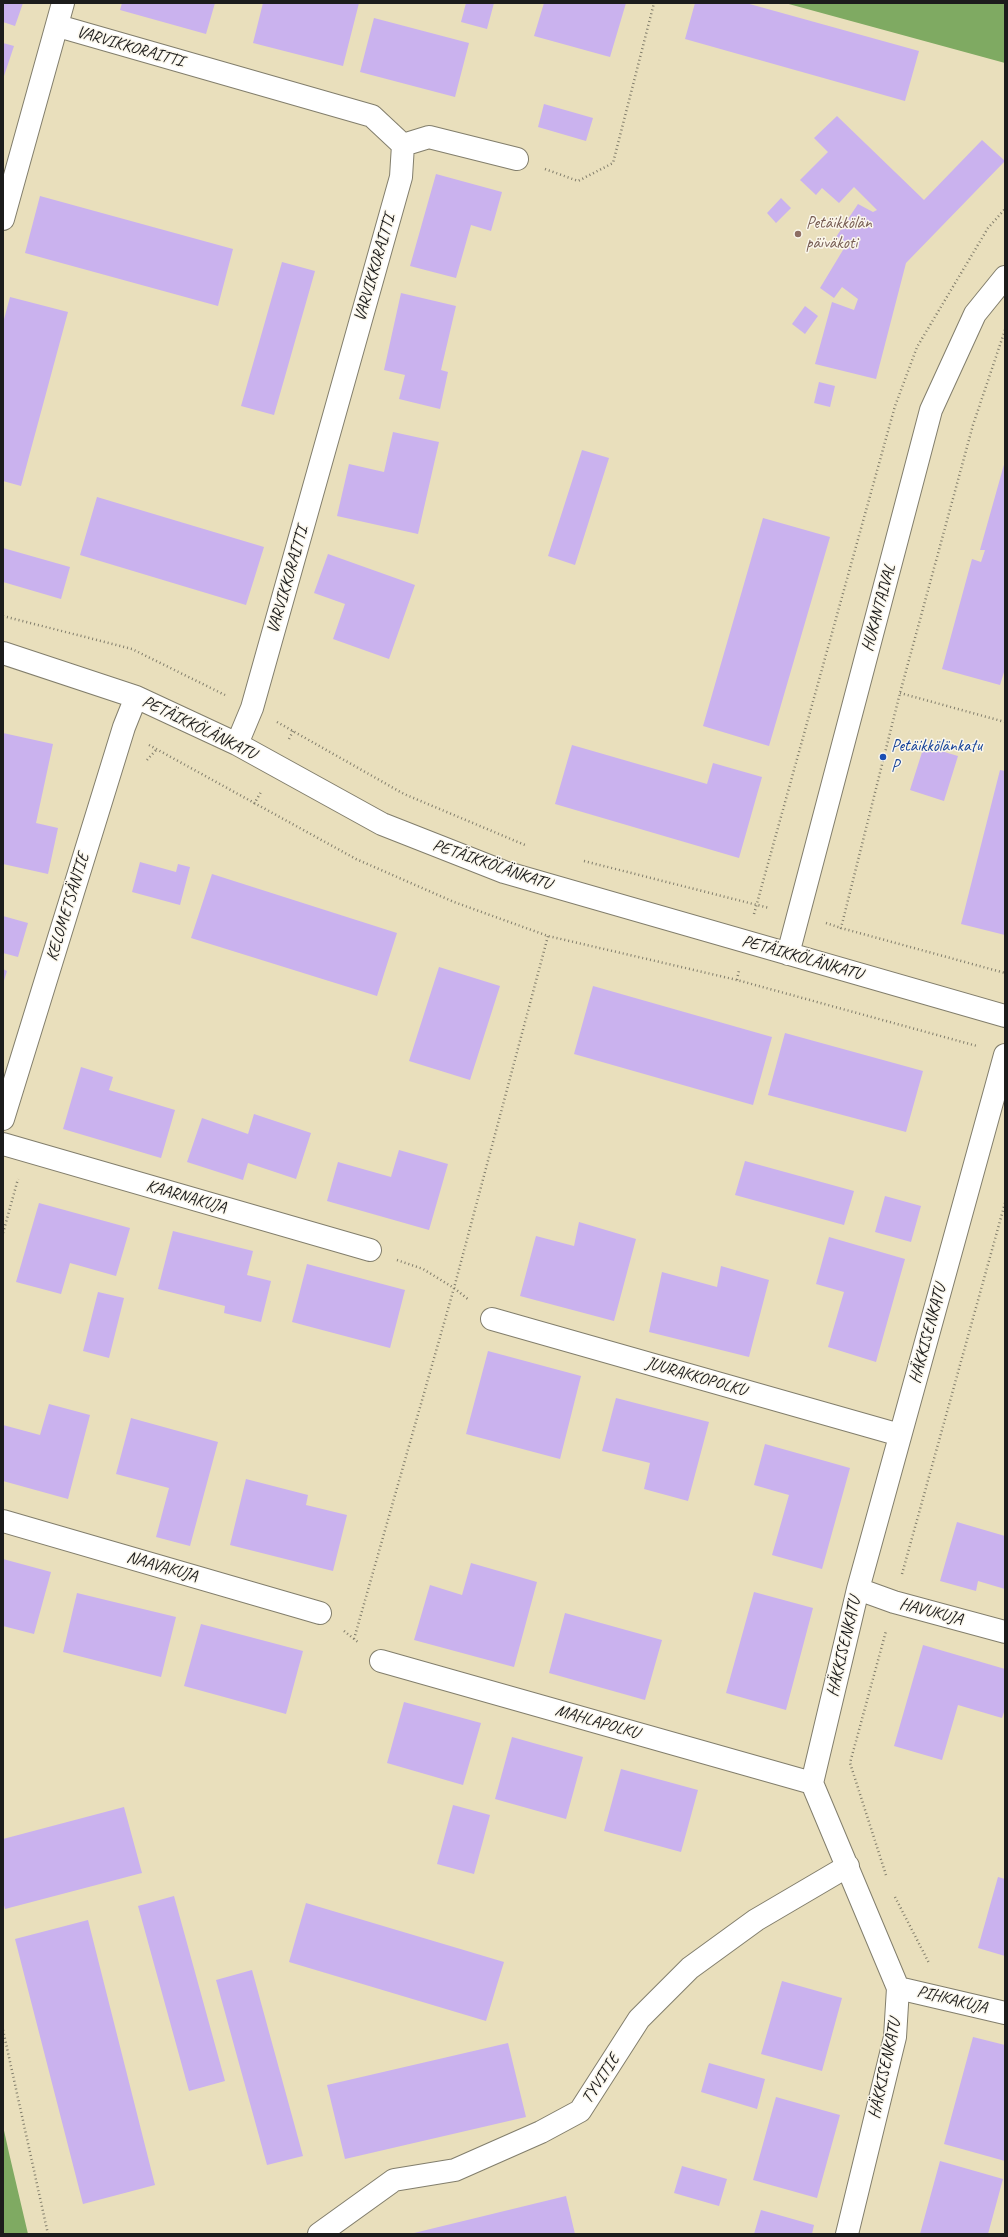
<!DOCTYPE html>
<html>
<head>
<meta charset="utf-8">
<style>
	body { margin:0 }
	#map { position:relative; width:1008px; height:2237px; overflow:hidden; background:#e9dfbc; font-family:Caveat,sans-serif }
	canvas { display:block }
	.frame { position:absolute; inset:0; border:4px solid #1c1c1c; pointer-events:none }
</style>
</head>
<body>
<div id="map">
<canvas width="1008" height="2237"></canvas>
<div class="frame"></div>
</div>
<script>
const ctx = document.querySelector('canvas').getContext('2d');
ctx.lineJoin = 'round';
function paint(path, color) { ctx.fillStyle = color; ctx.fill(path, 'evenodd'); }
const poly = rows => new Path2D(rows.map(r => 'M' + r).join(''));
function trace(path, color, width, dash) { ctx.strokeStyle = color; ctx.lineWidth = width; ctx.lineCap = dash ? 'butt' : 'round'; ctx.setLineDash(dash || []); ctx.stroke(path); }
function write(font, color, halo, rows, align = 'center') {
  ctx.font = font + ' Caveat,sans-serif'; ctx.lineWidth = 3; ctx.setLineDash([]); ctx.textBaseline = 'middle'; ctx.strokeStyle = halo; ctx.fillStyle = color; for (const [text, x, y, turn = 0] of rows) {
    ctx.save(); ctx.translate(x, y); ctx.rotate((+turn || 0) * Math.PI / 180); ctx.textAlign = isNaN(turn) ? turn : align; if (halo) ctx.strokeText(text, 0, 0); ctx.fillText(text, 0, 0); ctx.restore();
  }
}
paint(poly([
	[785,3,1005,3,1005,63],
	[3,2126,9,2153,28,2234,3,2234]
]), '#7faa62');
paint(poly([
	[3,3,23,3,15,26,3,22],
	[122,3,215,3,206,34,120,10],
	[263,3,359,3,343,66,253,43],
	[466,3,494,3,487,29,461,22],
	[544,3,626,3,610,57,534,36],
	[695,3,746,3,919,51,905,101,685,39],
	[374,18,469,43,455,97,360,72],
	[3,43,14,46,3,79],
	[544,104,593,118,586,141,538,127],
	[837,116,924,200,982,140,1005,161,906,263,876,379,815,364,832,302,854,310,858,299,842,287,834,298,820,288,846,245,836,237,858,204,873,212,877,210,854,187,839,203,822,188,816,195,800,180,828,152,814,138],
	[436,174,502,192,491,231,471,225,456,278,410,266],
	[40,196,233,249,218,306,25,253],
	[781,198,791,208,776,223,767,213],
	[282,262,315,271,274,415,241,406],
	[401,293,456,306,441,370,448,372,440,409,399,399,405,375,384,370],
	[10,297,68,312,21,486,3,481,3,323],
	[805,306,818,316,805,334,792,324],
	[819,382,835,386,830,407,814,403],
	[393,432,439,442,418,534,337,516,349,464,384,472],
	[582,450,609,458,575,565,548,556],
	[1005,461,1005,669,1000,685,942,669,972,559,981,562,985,550,980,550],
	[97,497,264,547,246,605,80,555],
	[763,518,830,537,769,746,703,726],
	[3,548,70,567,61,599,3,582],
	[328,554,415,585,389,659,333,639,345,604,314,593],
	[3,733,53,744,36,823,58,828,48,874,3,864],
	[572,745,707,784,713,763,762,777,739,858,555,804],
	[924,746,958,756,944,801,910,790],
	[1000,770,1005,771,1005,935,961,924],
	[140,862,176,872,178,864,190,867,180,905,132,892],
	[212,874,397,933,377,996,191,938],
	[3,916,28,923,18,957,3,953],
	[439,967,500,986,470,1080,409,1061],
	[3,969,7,971,3,984],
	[593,986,772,1037,753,1105,574,1054],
	[785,1033,923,1071,906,1132,768,1095],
	[81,1067,113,1077,109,1090,175,1110,161,1158,63,1129],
	[254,1114,311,1133,296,1179,248,1163,243,1180,187,1162,202,1118,248,1134],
	[399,1150,448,1164,429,1230,327,1201,338,1162,391,1177],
	[745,1161,854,1191,844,1225,735,1195],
	[885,1196,921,1206,911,1242,875,1232],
	[39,1203,130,1228,116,1276,70,1263,61,1294,16,1282],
	[579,1222,636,1239,614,1321,520,1296,536,1236,574,1246],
	[173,1231,253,1251,247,1275,271,1281,261,1322,224,1313,225,1306,158,1289],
	[829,1237,905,1259,876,1362,828,1347,844,1292,816,1284],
	[307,1264,405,1290,390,1348,292,1322],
	[721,1266,769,1280,749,1357,649,1332,662,1272,717,1287],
	[98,1292,124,1298,109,1358,83,1351],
	[488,1351,581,1376,560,1459,466,1434],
	[616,1398,709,1422,688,1501,644,1489,650,1463,602,1451],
	[49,1404,90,1415,68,1499,3,1481,3,1425,40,1435],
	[131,1418,218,1442,190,1546,156,1537,169,1488,116,1474],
	[765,1444,850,1468,822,1569,772,1555,789,1495,754,1485],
	[246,1479,308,1495,306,1505,347,1515,333,1571,230,1545],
	[957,1522,1005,1536,1005,1589,978,1581,976,1591,940,1581],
	[3,1559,51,1572,34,1634,3,1626],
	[471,1563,537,1582,514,1667,414,1640,430,1585,462,1595],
	[754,1592,813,1608,786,1710,726,1693],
	[77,1593,176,1617,161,1677,63,1652],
	[565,1613,662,1640,645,1700,549,1673],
	[201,1624,303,1651,286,1714,184,1686],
	[923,1645,1005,1669,1005,1709,1002,1718,958,1705,942,1760,894,1746],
	[404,1702,481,1723,463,1785,387,1763],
	[512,1737,583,1757,566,1819,495,1799],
	[621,1769,698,1790,681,1852,604,1831],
	[453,1805,490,1815,474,1874,437,1864],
	[124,1807,142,1873,5,1909,3,1902,3,1839],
	[998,1877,1005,1879,1005,1956,978,1948],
	[174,1896,225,2081,189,2091,138,1906],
	[306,1903,504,1962,486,2021,289,1962],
	[88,1920,155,2185,83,2204,15,1939],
	[252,1970,303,2156,267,2165,216,1980],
	[782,1981,842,1998,822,2071,761,2054],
	[973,2037,1005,2045,1005,2161,944,2144],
	[508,2043,526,2117,345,2159,327,2085],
	[709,2063,765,2079,757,2109,701,2092],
	[776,2097,840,2115,817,2198,753,2180],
	[940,2161,1003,2179,988,2234,920,2234],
	[682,2166,727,2179,719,2206,674,2193],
	[566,2196,575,2234,415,2234,414,2233],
	[761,2210,814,2225,812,2234,754,2234]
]), '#cab2ee');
const minor = poly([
	[58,26,372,116,403,145,401,177,252,708,237,744],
	[403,145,429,137,517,159],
	[3,219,63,3],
	[3,653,136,697,237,744,382,824,504,872,1005,1016],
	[788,954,931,410,975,314,1005,277],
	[3,1119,124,727,136,697],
	[3,1144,370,1250],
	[492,1319,900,1435],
	[3,1521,320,1613],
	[858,1589,894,1602,1005,1632],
	[381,1661,812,1783],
	[898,1988,1005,2013],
	[319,2234,394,2180,455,2170,541,2132,580,2111,639,2019,690,1968,756,1920,848,1866],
	[847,2234,895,2037,898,1988,812,1783,858,1589,1005,1055]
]);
trace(minor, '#827e6c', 24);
trace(poly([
	[545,169,578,181,613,163,654,3],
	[1005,330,973,425,900,693,841,928,1005,973],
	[3,616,132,649,225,695],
	[900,693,1005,722],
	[277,722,404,794,525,845],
	[289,739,293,731],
	[149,745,356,859,454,902,548,936,737,980,977,1046],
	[147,760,156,750],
	[254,804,261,792],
	[584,861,769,908],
	[754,914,895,406,917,347,988,228,1005,209],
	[826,923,841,928],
	[737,980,739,970],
	[3,1233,18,1179],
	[397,1260,423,1269,454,1288,469,1300],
	[902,1574,1005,1203],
	[344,1631,359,1643],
	[354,1639,454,1288,548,936],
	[886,1875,850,1763,886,1631],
	[895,1897,929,1963],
	[3,2030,48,2234]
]), '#827e6c', 2.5, [1, 3]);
trace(minor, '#fff', 22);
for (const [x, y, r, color] of [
	[798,234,4,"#8d6e63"],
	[883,757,4,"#1a4fb4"]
]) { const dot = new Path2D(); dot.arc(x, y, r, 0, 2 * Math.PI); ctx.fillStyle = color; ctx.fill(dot); trace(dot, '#fbf7ec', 1.5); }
write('17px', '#1c1c1c', '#fbf7ec', [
	["VARVIKKORAITTI",130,47,16],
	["VARVIKKORAITTI",375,268,-74],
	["VARVIKKORAITTI",288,580,-74],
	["HUKANTAIVAL",879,608,-75],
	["PETÄIKKÖLÄNKATU",199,728,26],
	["PETÄIKKÖLÄNKATU",492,865,19],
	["KELOMETSÄNTIE",68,907,-73],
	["PETÄIKKÖLÄNKATU",802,958,16],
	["KAARNAKUJA",186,1197,16],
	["HÄKKISENKATU",928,1334,-75],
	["JUURAKKOPOLKU",696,1377,16],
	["NAAVAKUJA",162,1567,16],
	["HAVUKUJA",931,1612,15],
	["HÄKKISENKATU",844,1647,-77],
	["MAHLAPOLKU",597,1722,16],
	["PIHKAKUJA",952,2000,14],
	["HÄKKISENKATU",885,2069,-78],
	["TYVITIE",601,2079,-57]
]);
write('17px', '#785e54', '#fbf7ec', [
	["Petäikkölän",806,224],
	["päiväkoti",806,244]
], 'left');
write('17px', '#164399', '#fbf7ec', [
	["Petäikkölänkatu",891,747],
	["P",891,767]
], 'left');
</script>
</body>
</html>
